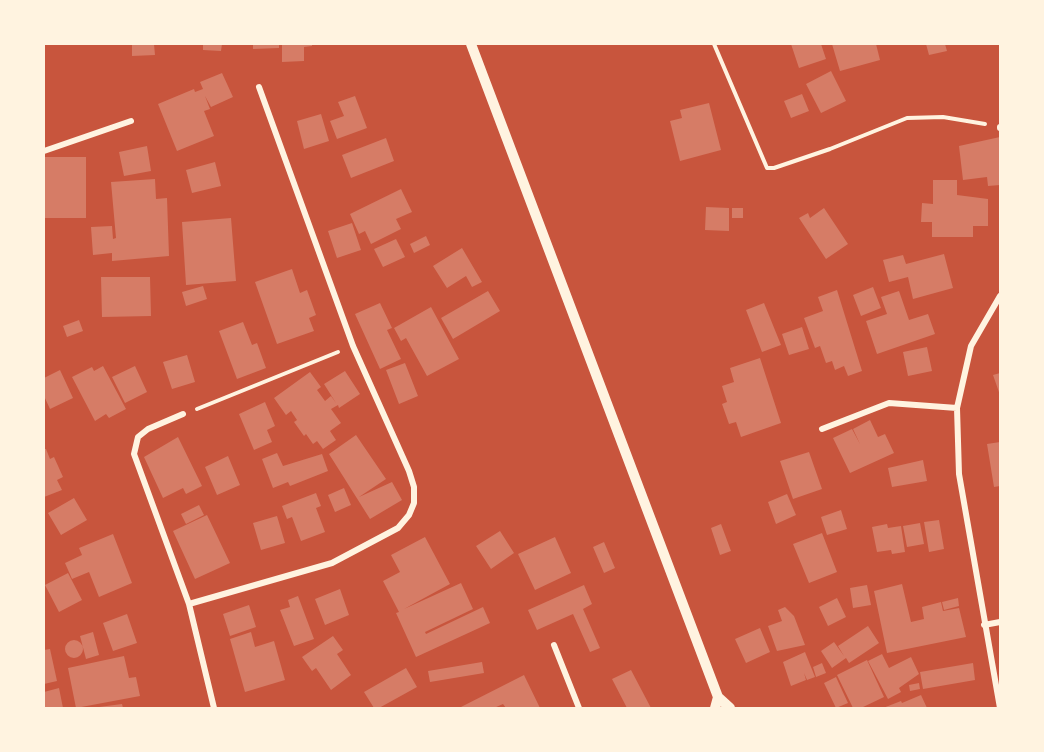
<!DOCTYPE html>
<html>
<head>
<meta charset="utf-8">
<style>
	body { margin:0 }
	#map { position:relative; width:1044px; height:752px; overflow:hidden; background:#c8553d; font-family:Spectral,serif }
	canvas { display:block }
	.frame { position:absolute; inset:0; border:45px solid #fff3e0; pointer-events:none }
</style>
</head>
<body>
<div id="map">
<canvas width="1044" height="752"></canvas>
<div class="frame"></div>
</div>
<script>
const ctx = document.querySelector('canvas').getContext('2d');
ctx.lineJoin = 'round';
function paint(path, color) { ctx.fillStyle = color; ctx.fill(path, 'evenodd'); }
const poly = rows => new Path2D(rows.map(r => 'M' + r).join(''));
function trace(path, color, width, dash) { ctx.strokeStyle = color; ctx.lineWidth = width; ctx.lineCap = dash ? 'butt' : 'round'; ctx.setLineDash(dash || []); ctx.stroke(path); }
paint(poly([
	[132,44,154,44,155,55,132,56],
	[203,44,222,44,221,51,203,50],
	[253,44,279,44,279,48,253,49],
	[282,44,312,44,312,46,304,47,304,61,282,62],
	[791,44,821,44,826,59,799,68],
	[832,44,876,44,880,60,840,71],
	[926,44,945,44,947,51,929,55],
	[831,71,846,101,821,113,806,84],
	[222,73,233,97,211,107,205,96,210,109,204,111,214,136,177,151,158,104,194,89,195,92,203,89,200,82],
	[802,94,809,111,791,118,784,101],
	[355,96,367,128,337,139,330,121,344,116,338,102],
	[709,103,721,150,680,161,670,121,682,118,680,110],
	[321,114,329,141,304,149,297,121],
	[1000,137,1000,185,988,186,987,177,963,180,959,146],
	[386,138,394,161,351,178,342,155],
	[147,146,151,171,124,176,119,152],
	[45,157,86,157,86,218,44,218],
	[215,162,221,186,192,193,186,170],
	[155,179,156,199,167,198,169,256,112,261,112,253,93,255,91,227,112,226,113,239,116,238,111,182],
	[933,180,957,180,957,195,988,199,988,226,973,226,973,237,932,237,932,222,921,222,922,203,933,204],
	[401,189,412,212,396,219,401,229,371,244,365,231,359,234,350,214],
	[706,207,729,208,729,231,705,230],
	[732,208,743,208,743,218,732,218],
	[824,208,848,244,826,259,799,218,808,213,810,218],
	[231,218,236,281,186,285,182,222],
	[352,223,361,250,337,258,328,231],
	[426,236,430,245,414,253,410,244],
	[396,239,405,257,383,267,374,249],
	[462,248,482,282,472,287,466,276,447,288,433,266],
	[944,254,953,288,913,299,908,277,889,282,883,260,903,255,906,264],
	[292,269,300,293,307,290,316,315,309,318,314,331,277,344,255,282],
	[101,277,150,277,151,316,102,317],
	[203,286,207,299,186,306,182,292],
	[873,287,881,308,861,316,853,295],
	[837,290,862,371,848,376,844,366,835,370,832,361,826,363,820,346,815,348,804,318,823,311,818,297],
	[488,291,500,311,453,339,441,318],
	[899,291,909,320,928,314,935,334,877,354,866,321,887,314,881,297],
	[380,303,392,328,387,330,401,359,380,369,355,314],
	[764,303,781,345,762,352,746,310],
	[431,307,459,359,427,376,406,338,401,341,394,328],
	[79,320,83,331,67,337,63,326],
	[243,322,252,345,257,343,266,368,237,379,219,331],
	[802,327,809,349,789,355,782,334],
	[927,347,932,371,908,376,903,352],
	[187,355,195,382,172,389,163,362],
	[760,358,781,423,741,437,736,422,729,424,722,404,727,402,722,386,734,382,730,368],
	[405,363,418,396,399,404,386,370],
	[103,366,126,409,109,418,106,414,95,421,72,377,92,367,94,371],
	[135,366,147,392,125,403,112,377],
	[60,370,73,398,50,409,44,396,44,378],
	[345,371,360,394,339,408,338,405,331,409,341,423,330,431,336,440,323,449,317,441,313,444,306,434,304,436,294,422,297,420,291,411,286,415,274,398,310,372,321,387,317,390,325,401,331,396,336,403,324,384],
	[1000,373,1000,395,993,375],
	[265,402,275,426,267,430,272,442,254,450,239,414],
	[870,420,878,437,885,434,894,453,850,473,833,438,852,429,860,444,853,429],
	[356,435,386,479,359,497,392,482,402,500,370,519,329,454],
	[178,437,202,486,186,494,183,488,163,498,144,457],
	[1000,442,1000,486,994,487,987,444],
	[44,449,46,449,50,459,54,457,63,477,57,480,62,490,44,497],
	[809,452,822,489,793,499,780,461],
	[277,453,283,466,322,454,328,471,290,486,288,482,273,488,262,459],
	[228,456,240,485,217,495,205,467],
	[923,460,927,481,892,487,888,468],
	[344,488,351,505,335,512,328,495],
	[316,493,321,506,316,508,325,532,301,541,292,517,287,519,282,506],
	[787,494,796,515,776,524,768,502],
	[74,498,87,520,61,535,48,513],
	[199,505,204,515,186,524,181,514],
	[841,510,847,529,827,535,821,517],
	[207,515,230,563,195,579,173,531],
	[277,516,285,543,261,550,253,523],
	[939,520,944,549,929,552,924,522],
	[920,523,924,544,907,547,903,526],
	[721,524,731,551,720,555,711,528],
	[887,524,888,528,901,526,905,552,892,554,891,550,877,552,872,527],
	[500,531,514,553,491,569,476,546],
	[822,533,837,572,809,583,793,544],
	[113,534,132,583,99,597,89,572,72,579,65,563,82,555,79,548],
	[425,537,450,584,404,609,461,583,473,609,425,632,426,634,483,607,490,623,416,657,396,613,399,612,383,581,400,572,391,555],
	[555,537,571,573,535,590,518,554],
	[604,542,615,568,604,573,593,547],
	[68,573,82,600,59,612,45,585],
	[902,584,911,622,924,619,922,607,941,602,943,611,959,608,966,637,887,653,874,591],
	[584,585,592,604,583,609,600,648,590,652,573,614,537,630,528,610],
	[867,585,871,605,853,608,850,588],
	[340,589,349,615,325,625,315,599],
	[298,596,314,639,294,646,280,610,290,607,288,600],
	[837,598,846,617,828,626,819,607],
	[958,598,959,606,944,610,942,602],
	[249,605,256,627,230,636,223,614],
	[785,607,794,616,805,645,777,651,768,626,782,621,778,610],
	[127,614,137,643,113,651,103,623],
	[868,626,879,643,849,663,846,658,832,668,821,651,834,642,844,656,838,646],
	[760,628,770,652,746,663,735,639],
	[93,632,99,655,86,659,80,636],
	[251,632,255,647,274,641,285,680,245,692,230,639],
	[333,636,343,650,337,654,351,675,331,690,316,668,312,671,302,657],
	'65 649a9 9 0 1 1 18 0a9 9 0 1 1-18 0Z',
	[50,649,57,681,44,684,44,650],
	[805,652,815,677,807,680,804,673,806,680,791,686,783,662],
	[882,654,889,668,911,657,919,674,899,688,901,692,888,699,868,661],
	[124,656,129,678,136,677,140,696,76,708,68,668],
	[867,660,884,697,861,708,853,708,837,675],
	[482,662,484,673,430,682,428,671],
	[822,663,826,673,816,677,813,667],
	[973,663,975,680,923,689,920,672],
	[406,668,417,687,379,708,374,708,364,692],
	[631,670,651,708,627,708,612,679],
	[524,675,540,708,506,708,503,704,494,708,459,708],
	[836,677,848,703,836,708,824,683],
	[919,683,920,689,910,691,909,685],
	[59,688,63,708,44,708,44,692],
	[921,695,927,708,883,708,901,701,902,703],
	[122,704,123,708,99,708,99,707]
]), '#d67c66');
trace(poly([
	[714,44,767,168,774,168,830,149,907,118,943,117,985,124],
	[197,409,338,352]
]), '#fff3e0', 4);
trace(poly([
	[1000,127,1000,128],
	[44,151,131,121],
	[183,414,148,429,138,437,134,454,189,604,214,708],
	[822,429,889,403,957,408],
	[189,604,332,563,398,528,409,515,414,503,414,487,409,471,353,346,259,87],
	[984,625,1000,622],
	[554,645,579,708],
	[1000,708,959,474,957,408,971,346,1000,296]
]), '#fff3e0', 6);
trace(poly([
	[471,44,718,697,730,708],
	[715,708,718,697]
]), '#fff3e0', 10);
</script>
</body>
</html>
